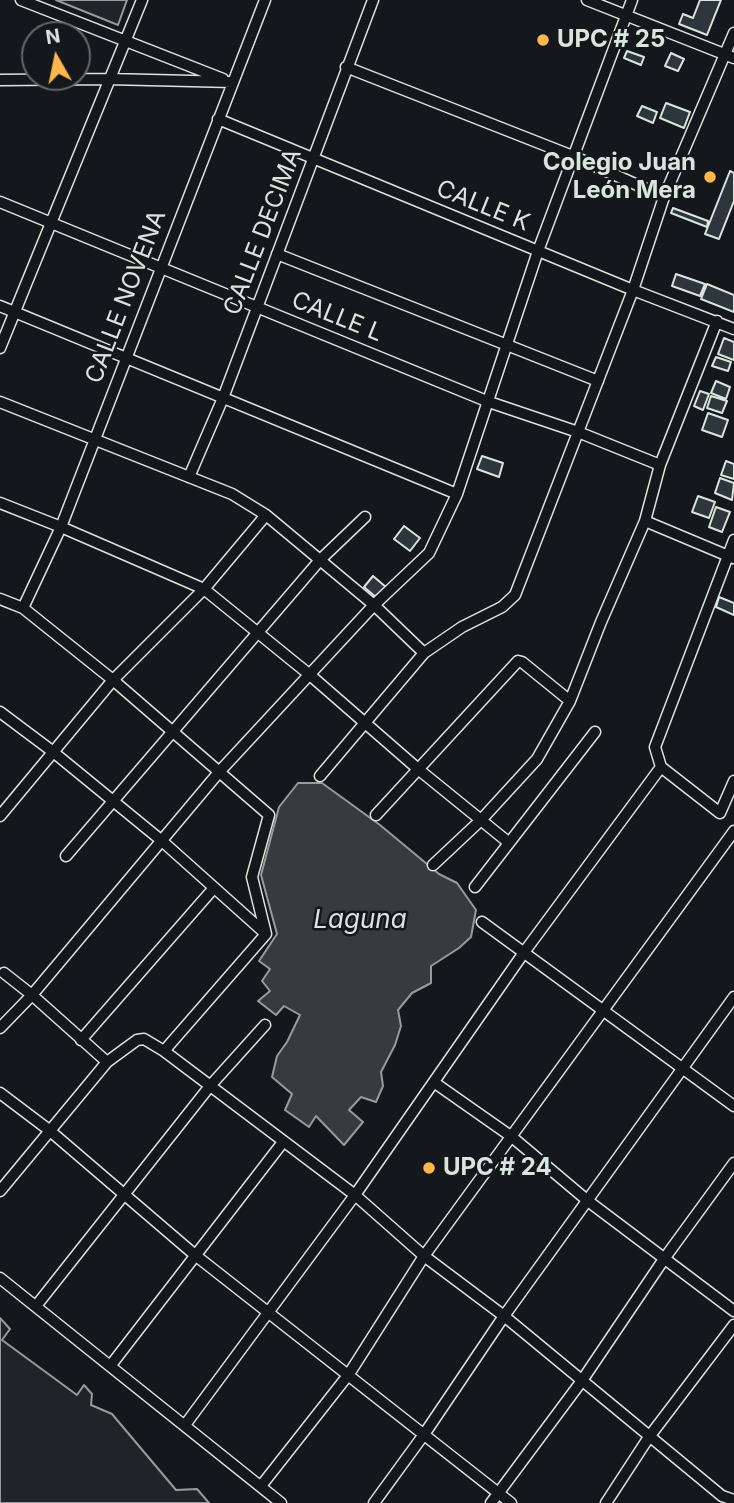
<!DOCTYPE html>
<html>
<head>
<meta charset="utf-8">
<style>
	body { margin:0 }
	#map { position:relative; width:734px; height:1503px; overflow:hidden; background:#14181c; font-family:Inter,sans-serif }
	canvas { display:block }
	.north { position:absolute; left:21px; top:21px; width:70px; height:70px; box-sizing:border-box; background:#14181c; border:2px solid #626a69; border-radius:50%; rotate:351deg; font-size:19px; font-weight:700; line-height:28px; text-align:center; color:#d8e6dc }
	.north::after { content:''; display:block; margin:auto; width:24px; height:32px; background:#ffb74d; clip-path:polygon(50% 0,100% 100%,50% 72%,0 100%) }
</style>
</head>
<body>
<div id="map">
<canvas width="734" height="1503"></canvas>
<div class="north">N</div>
</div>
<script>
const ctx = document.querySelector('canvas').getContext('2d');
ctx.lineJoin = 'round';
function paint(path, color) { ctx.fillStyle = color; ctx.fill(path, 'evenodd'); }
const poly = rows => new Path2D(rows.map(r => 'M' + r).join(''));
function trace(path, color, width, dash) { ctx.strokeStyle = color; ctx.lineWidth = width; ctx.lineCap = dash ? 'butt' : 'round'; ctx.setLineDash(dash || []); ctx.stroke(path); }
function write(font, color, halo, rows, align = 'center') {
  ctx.font = font + ' Inter,sans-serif'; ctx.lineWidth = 5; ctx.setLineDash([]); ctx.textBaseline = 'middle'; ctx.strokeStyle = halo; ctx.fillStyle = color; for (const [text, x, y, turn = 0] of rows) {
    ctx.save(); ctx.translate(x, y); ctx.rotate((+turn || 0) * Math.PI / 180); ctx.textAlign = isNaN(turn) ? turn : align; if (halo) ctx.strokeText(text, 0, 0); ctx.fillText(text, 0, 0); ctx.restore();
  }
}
const green = poly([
	[56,0,127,0,118,25,56,0],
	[0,1318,10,1329,2,1340,77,1395,84,1385,92,1394,91,1405,112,1414,176,1490,197,1489,209,1503,0,1503,0,1318]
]);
paint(green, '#202428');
trace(green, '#939e99', 2);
const water = poly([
	[298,783,322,783,380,825,439,874,457,883,476,910,471,937,459,948,431,966,431,983,412,993,398,1010,401,1026,395,1045,381,1072,383,1086,376,1102,361,1097,349,1110,363,1122,344,1145,316,1116,309,1127,285,1110,292,1094,272,1077,277,1056,287,1042,300,1015,284,1006,276,1015,258,1001,270,991,262,981,270,969,259,961,277,934,261,875,279,807,298,783]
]);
paint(water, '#363b3e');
trace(water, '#939e99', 2);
const building = poly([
	[700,0,721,0,707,35,679,24,683,14,693,18,700,0],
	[627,51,644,57,641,65,624,58,627,51],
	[671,53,684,59,678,71,665,66,671,53],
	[666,103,690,112,684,128,660,118,666,103],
	[642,106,657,112,653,123,637,116,642,106],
	[730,171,734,173,734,201,719,239,705,234,730,171],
	[673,208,708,221,707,227,671,213,673,208],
	[676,274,705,284,700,296,672,286,676,274],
	[707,284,734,295,734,312,701,299,707,284],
	[724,338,734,342,734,360,718,354,724,338],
	[716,357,731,362,728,371,712,366,716,357],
	[716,381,730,387,726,399,711,393,716,381],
	[700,391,709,394,703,410,694,406,700,391],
	[711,396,727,401,722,413,707,408,711,396],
	[708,413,728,420,722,437,702,430,708,413],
	[482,456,503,463,499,477,477,469,482,456],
	[726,461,734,464,734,479,721,475,726,461],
	[720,478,734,483,732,500,715,493,720,478],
	[698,496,715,502,709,518,692,512,698,496],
	[716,507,730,512,722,532,709,527,716,507],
	[404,526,420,538,410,551,394,539,404,526],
	[373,576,387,588,378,599,364,587,373,576],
	[719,597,734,603,734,615,716,607,719,597]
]);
paint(building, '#2c363c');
trace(building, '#d8e6dc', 2);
const minor = poly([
	[21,0,223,79],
	[587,0,734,58],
	[346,67,575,157,664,197],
	[0,80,108,79,233,82],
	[218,119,633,290,734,329],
	[0,202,489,402,578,432,660,465],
	[277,254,598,381],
	[0,306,457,494],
	[0,348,142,0],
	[0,402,232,494,266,515,374,605,424,653,462,627,502,607,515,595,633,290,664,197,734,33],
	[189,477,223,398,373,0],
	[0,503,61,527,204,589,310,675,418,769,508,842],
	[645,521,733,558],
	[734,540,655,747,661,767,720,813,734,781],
	[0,599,23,608,113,680,269,815,252,877,266,934],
	[23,608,61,527,265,0],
	[0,712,52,751,162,841,266,934],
	[320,776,424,653],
	[376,815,518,661,522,662,570,701],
	[0,816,113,680,204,589,266,515],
	[66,856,320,560,365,517],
	[433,865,481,820,537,759,570,701,601,622,645,521,660,465,717,321],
	[475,887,595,732],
	[482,922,734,1106],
	[4,973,32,995,107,1062],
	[0,1028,32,995,220,771,374,605,429,553,457,494,538,251,632,0],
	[81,1040,213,889],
	[164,1051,266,934],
	[435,1083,512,1137,588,1201,734,1311],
	[0,1093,49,1130,195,1255,511,1503],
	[0,1191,107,1062,137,1040,144,1039,164,1051,355,1195,424,1256,504,1316,722,1496,734,1500],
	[0,1278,281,1503],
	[36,1306,210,1086,265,1025],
	[111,1365,283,1142],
	[185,1425,355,1195,525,951,661,767],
	[261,1486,349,1374,424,1256,734,831],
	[374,1503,425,1433,504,1316,734,997],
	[491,1503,581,1382,664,1259,734,1163],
	[606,1503,649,1437,734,1325]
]);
trace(minor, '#d8e6dc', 13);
trace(minor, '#14181c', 10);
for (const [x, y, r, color] of [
	[543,40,7,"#ffb74d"],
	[710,177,7,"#ffb74d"],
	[429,1168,7,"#ffb74d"]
]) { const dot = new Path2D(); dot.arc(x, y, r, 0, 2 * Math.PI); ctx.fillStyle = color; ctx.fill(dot); trace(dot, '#14181c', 2.5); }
write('bold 24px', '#d8e6dc', '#14181c', [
	["UPC # 25",557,40],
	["Colegio Juan",696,163,"right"],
	["León Mera",696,191,"right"],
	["UPC # 24",443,1168]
], 'left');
write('24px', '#d8e6dc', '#14181c', [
	["CALLE K",483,206,22],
	["CALLE DECIMA",263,232,-69],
	["CALLE NOVENA",126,297,-69],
	["CALLE L",337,317,22]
]);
write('italic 26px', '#d8e6dc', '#14181c', [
	["Laguna",360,920]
]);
</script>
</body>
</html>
